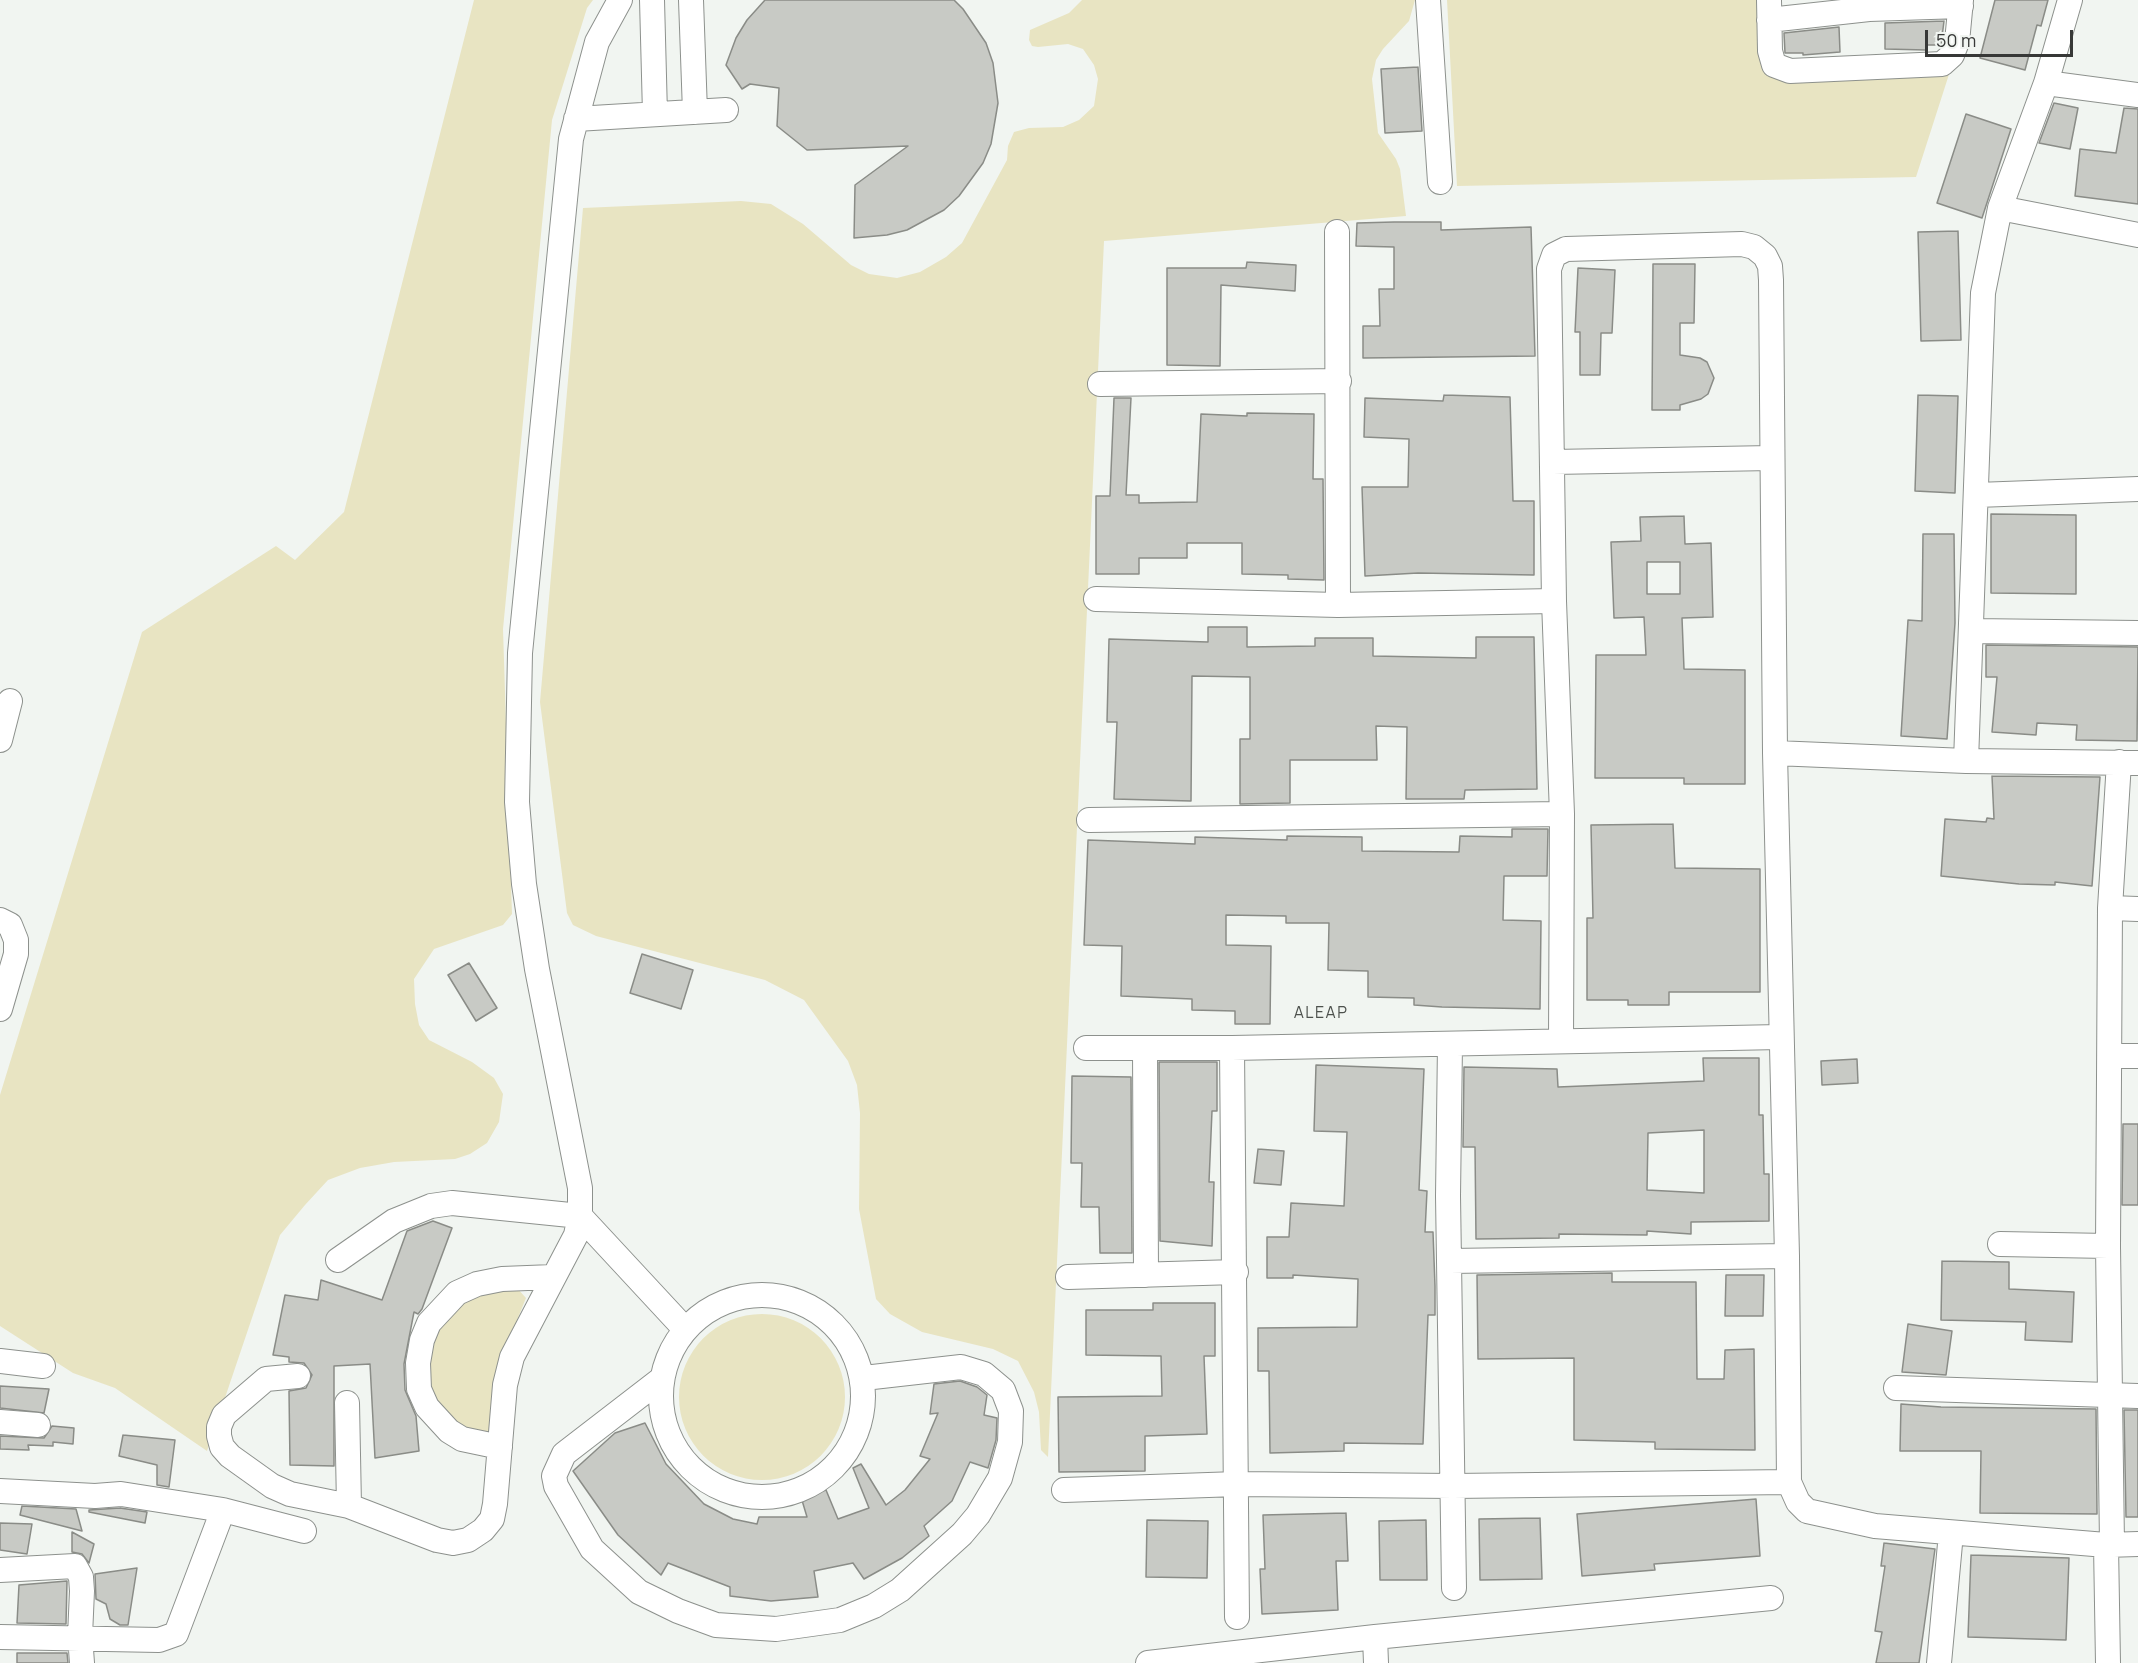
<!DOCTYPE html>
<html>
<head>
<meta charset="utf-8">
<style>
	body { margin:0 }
	#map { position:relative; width:2138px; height:1663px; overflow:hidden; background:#f1f5f1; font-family:Manrope,sans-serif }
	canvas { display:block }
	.scale { position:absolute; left:1925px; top:30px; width:148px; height:27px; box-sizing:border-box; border:3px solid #373837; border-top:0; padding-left:8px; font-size:18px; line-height:21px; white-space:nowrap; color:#373837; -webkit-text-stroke:4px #f1f5f1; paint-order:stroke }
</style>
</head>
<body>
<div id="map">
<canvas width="2138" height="1663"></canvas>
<div class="scale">50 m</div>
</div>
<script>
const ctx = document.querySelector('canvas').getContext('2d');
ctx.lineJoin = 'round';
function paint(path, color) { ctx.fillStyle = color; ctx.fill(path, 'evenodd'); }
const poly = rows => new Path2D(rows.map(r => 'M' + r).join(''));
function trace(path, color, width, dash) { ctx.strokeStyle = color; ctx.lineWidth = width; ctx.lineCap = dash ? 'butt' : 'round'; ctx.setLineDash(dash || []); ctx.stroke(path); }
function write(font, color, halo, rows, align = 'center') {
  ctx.font = font + ' Manrope,sans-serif'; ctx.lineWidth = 6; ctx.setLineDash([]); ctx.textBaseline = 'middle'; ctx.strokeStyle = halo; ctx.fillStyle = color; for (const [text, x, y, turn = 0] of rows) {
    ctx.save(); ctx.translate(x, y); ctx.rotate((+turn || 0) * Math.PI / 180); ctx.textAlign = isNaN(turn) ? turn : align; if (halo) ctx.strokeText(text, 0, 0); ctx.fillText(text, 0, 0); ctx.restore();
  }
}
paint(poly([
	[474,0,593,0,587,8,552,120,503,629,512,914,503,925,434,949,414,979,415,1004,419,1025,429,1040,472,1062,494,1078,503,1094,499,1122,487,1143,470,1154,455,1159,394,1162,360,1168,328,1180,305,1205,280,1235,207,1451,115,1388,73,1373,0,1326,0,1095,142,632,276,546,295,560,344,512],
	[1082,0,1415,0,1409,21,1383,49,1376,60,1372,79,1378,133,1396,159,1400,169,1406,216,1104,241,1048,1457,1041,1450,1039,1412,1034,1392,1018,1361,993,1349,922,1332,890,1314,876,1299,859,1209,860,1113,857,1085,848,1061,804,1000,765,980,596,936,573,925,567,913,540,702,583,208,741,201,771,204,803,224,851,265,869,274,897,278,920,272,946,257,962,243,1007,160,1008,146,1014,132,1029,128,1063,127,1079,120,1094,106,1098,79,1094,65,1083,49,1068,44,1038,47,1032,46,1029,40,1030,30,1069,13],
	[1447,0,1758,0,1763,63,1952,65,1916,177,1457,186],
	[517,1288,526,1298,497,1370,489,1434,459,1430,427,1388,427,1345,439,1319,481,1289],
	'679 1397a83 83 0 1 1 166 0a83 83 0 1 1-166 0Z'
]), '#e8e4c2');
const building = poly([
	[765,0,954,0,963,9,986,43,993,63,998,103,991,144,983,163,959,196,944,210,907,230,887,235,854,238,855,185,908,146,807,150,777,126,779,88,750,84,742,89,726,65,736,38,747,20,765,0],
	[1995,0,2048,0,2041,26,2037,25,2025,70,1980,58,1995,0],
	[1944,21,1941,45,1926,45,1926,50,1885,49,1885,23,1944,21],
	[1839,27,1840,52,1803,55,1803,53,1785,53,1784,33,1839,27],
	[1418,67,1422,131,1385,133,1381,69,1418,67],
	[2054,103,2078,108,2070,149,2039,143,2054,103],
	[2124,108,2138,109,2138,204,2075,196,2080,149,2116,153,2124,108],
	[1966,114,2011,129,1982,218,1937,203,1966,114],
	[1394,222,1441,222,1441,230,1531,227,1535,356,1363,358,1363,326,1380,326,1379,289,1394,289,1394,247,1356,246,1357,223,1394,222],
	[1958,231,1961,340,1921,341,1918,232,1958,231],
	[1247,262,1296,265,1295,291,1221,285,1220,366,1167,365,1167,268,1246,268,1247,262],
	[1653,264,1695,264,1694,323,1680,323,1680,355,1700,358,1707,362,1714,378,1708,394,1701,399,1680,405,1680,410,1652,410,1653,264],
	[1578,268,1615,270,1612,333,1601,333,1600,375,1580,375,1580,332,1575,332,1578,268],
	[1444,395,1510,397,1513,501,1534,501,1534,575,1418,573,1365,576,1362,487,1408,487,1409,439,1364,437,1365,398,1443,401,1444,395],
	[1918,395,1958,396,1955,493,1915,491,1918,395],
	[1114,398,1131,398,1126,495,1139,495,1139,503,1197,502,1201,414,1247,416,1247,413,1314,414,1313,479,1323,479,1324,580,1288,579,1288,575,1242,574,1242,543,1187,543,1187,558,1139,558,1139,574,1096,574,1096,496,1110,496,1114,398],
	[1991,514,2076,515,2076,594,1991,593,1991,514],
	[1684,516,1685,544,1711,543,1713,617,1682,618,1684,669,1745,670,1745,784,1684,784,1684,778,1595,778,1596,655,1646,655,1644,617,1614,618,1611,542,1641,541,1640,517,1684,516],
	[1647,562,1680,562,1680,594,1647,594,1647,562],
	[1923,534,1954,534,1955,623,1947,739,1901,736,1908,620,1922,621,1923,534],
	[1208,627,1247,627,1247,647,1315,646,1315,638,1373,638,1373,656,1476,658,1476,637,1534,637,1537,789,1465,790,1464,799,1406,799,1407,727,1376,726,1377,760,1290,760,1290,803,1240,804,1240,739,1250,739,1250,677,1192,676,1191,801,1114,799,1117,722,1107,722,1109,639,1208,642,1208,627],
	[1986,645,2138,647,2137,741,2076,740,2077,725,2037,723,2036,735,1992,732,1997,677,1986,677,1986,645],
	[1992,776,2100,777,2092,886,2055,882,2055,885,2019,884,1941,876,1945,819,1986,822,1987,818,1994,819,1992,776],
	[1673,824,1675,868,1760,869,1760,992,1669,992,1669,1005,1628,1005,1628,1000,1587,1000,1587,918,1593,918,1591,825,1673,824],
	[1512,829,1548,829,1547,876,1504,876,1503,920,1541,921,1540,1009,1442,1007,1414,1005,1414,998,1368,997,1368,971,1328,970,1329,923,1286,923,1286,916,1226,915,1226,945,1271,946,1270,1024,1235,1024,1235,1011,1192,1010,1192,999,1121,996,1122,946,1084,945,1088,840,1195,844,1195,837,1287,840,1287,836,1362,837,1362,851,1459,852,1460,836,1512,837,1512,829],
	[642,954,693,970,681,1009,630,993,642,954],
	[469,963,497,1008,476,1021,448,975,469,963],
	[1703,1058,1759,1058,1759,1115,1763,1115,1764,1174,1769,1174,1769,1221,1691,1222,1691,1234,1647,1231,1647,1235,1559,1234,1559,1238,1476,1239,1475,1147,1463,1147,1464,1067,1557,1069,1558,1087,1704,1081,1703,1058],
	[1704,1130,1704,1193,1647,1190,1648,1133,1704,1130],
	[1857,1059,1858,1083,1822,1085,1821,1061,1857,1059],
	[1159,1062,1217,1062,1217,1111,1212,1111,1209,1182,1214,1182,1212,1246,1160,1241,1159,1062],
	[1316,1065,1424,1069,1419,1190,1427,1191,1425,1232,1433,1232,1435,1286,1435,1315,1428,1315,1423,1444,1344,1443,1344,1451,1270,1453,1269,1371,1258,1371,1258,1328,1357,1327,1358,1279,1293,1275,1293,1278,1267,1278,1267,1237,1289,1237,1291,1203,1344,1206,1347,1132,1314,1131,1316,1065],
	[1072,1076,1131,1077,1132,1253,1100,1253,1099,1207,1081,1207,1082,1163,1071,1163,1072,1076],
	[2123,1124,2138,1124,2138,1205,2122,1205,2123,1124],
	[1258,1149,1284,1151,1281,1185,1254,1183,1258,1149],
	[433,1221,452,1228,422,1309,418,1314,414,1312,404,1364,405,1390,416,1416,419,1451,375,1458,370,1364,334,1366,334,1466,290,1465,289,1391,306,1388,312,1375,304,1363,289,1362,289,1357,273,1355,285,1295,318,1300,321,1280,382,1300,407,1231,433,1221],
	[1942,1261,2009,1262,2009,1289,2074,1292,2072,1342,2025,1340,2026,1322,1941,1320,1942,1261],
	[1612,1273,1612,1282,1696,1282,1697,1379,1724,1379,1725,1350,1754,1349,1755,1450,1655,1449,1655,1442,1574,1440,1574,1358,1478,1359,1477,1275,1612,1273],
	[1726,1275,1764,1275,1763,1316,1725,1316,1726,1275],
	[1153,1303,1215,1303,1215,1356,1204,1356,1207,1434,1145,1436,1145,1471,1059,1472,1058,1397,1162,1396,1161,1356,1086,1355,1086,1310,1153,1310,1153,1303],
	[1908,1324,1952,1331,1946,1375,1902,1372,1908,1324],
	[960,1381,977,1387,987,1395,984,1415,997,1418,996,1440,988,1468,970,1462,952,1501,924,1526,929,1536,902,1558,864,1579,853,1563,814,1571,818,1597,771,1601,730,1596,730,1587,668,1563,661,1575,618,1535,573,1471,615,1433,645,1423,666,1464,704,1504,733,1519,757,1524,759,1517,807,1517,801,1497,826,1490,838,1519,869,1508,853,1468,861,1464,886,1505,905,1490,930,1459,920,1456,938,1413,930,1414,934,1384,960,1381],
	[0,1386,49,1389,44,1413,0,1408,0,1386],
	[1901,1404,1941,1407,2096,1409,2097,1514,1980,1513,1981,1451,1900,1451,1901,1404],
	[2124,1410,2138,1410,2138,1517,2126,1517,2124,1410],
	[52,1426,74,1428,73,1444,53,1442,53,1446,28,1445,29,1450,0,1449,0,1436,44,1438,52,1426],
	[123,1435,175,1440,169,1487,157,1485,157,1465,119,1456,123,1435],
	[1756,1499,1760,1556,1654,1564,1655,1570,1582,1576,1577,1514,1756,1499],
	[22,1506,76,1509,82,1531,20,1515,22,1506],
	[120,1508,147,1512,145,1523,89,1512,89,1510,120,1508],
	[1346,1513,1348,1561,1336,1561,1338,1610,1262,1614,1260,1569,1265,1569,1263,1515,1346,1513],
	[1540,1518,1542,1579,1480,1580,1479,1519,1540,1518],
	[1147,1520,1208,1521,1207,1578,1146,1577,1147,1520],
	[1426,1520,1427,1580,1380,1580,1379,1521,1426,1520],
	[0,1523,32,1524,27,1554,0,1550,0,1523],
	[72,1532,94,1544,89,1563,82,1554,72,1552,72,1532],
	[1884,1543,1935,1549,1919,1663,1876,1663,1882,1632,1875,1631,1885,1566,1881,1566,1884,1543],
	[1971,1555,2069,1558,2066,1640,1968,1637,1971,1555],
	[137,1568,128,1625,120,1625,110,1619,106,1604,96,1599,95,1574,137,1568],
	[67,1581,66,1624,17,1623,19,1585,67,1581],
	[17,1653,67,1653,68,1663,17,1663,17,1653]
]);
paint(building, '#c8cac5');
trace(building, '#8a8c87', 1.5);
const minor = poly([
	[652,0,655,114],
	[691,0,695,112],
	[1428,0,1440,182],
	[1769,0,1770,51,1774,65,1790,71,1942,64,1952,55,1957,42,1961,0],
	[1769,20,1869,9,1961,6],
	[2046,83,2138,95],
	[576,119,726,110],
	[2000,208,2138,235],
	[1337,232,1338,605],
	[1100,384,1339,381],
	[1553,462,1771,458],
	[1977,495,2138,489],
	[1096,599,1338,605,1554,601],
	[1972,631,2138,633],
	[0,740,10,701],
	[1775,753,1966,761,2138,763],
	[1966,761,1983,293,2000,208,2046,83,2070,0],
	[1089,820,1562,814],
	[2110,908,2138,909],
	[0,920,10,925,16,940,16,954,0,1009],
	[1561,1040,1562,814,1554,601,1549,269,1554,255,1566,249,1742,244,1754,247,1765,256,1770,266,1771,280,1775,753,1787,1256,1789,1482,1798,1502,1807,1511,1875,1526,2106,1545,2138,1544],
	[1450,1044,1448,1196,1454,1588],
	[1086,1048,1232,1048,1780,1037],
	[1145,1048,1146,1275],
	[1232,1048,1237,1617],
	[2110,1056,2138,1056],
	[2000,1244,2108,1246],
	[338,1260,394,1221,431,1206,452,1203,580,1216,683,1327],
	[1450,1261,1787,1256],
	[1068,1277,1236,1272],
	'661 1396a101 101 0 1 1 202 0a101 101 0 1 1-202 0Z',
	[0,1361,43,1366],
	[298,1376,266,1379,224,1415,219,1427,219,1436,222,1447,230,1456,272,1486,290,1494,349,1506,437,1540,453,1543,468,1540,483,1530,492,1519,495,1504,505,1385,512,1357,576,1235,580,1216,580,1188,537,969,524,884,517,802,520,653,571,139,597,42,620,0],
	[660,1380,564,1454,554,1476,556,1486,592,1549,639,1592,678,1611,716,1625,776,1629,840,1620,874,1606,900,1590,962,1534,978,1515,1000,1478,1010,1442,1011,1411,1003,1390,984,1374,961,1367,864,1378],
	[1896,1388,2138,1396],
	[347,1403,349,1506],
	[0,1422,38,1425],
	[500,1447,462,1439,449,1431,427,1407,419,1389,418,1363,422,1340,429,1323,457,1293,477,1284,502,1279,553,1277],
	[1064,1490,1237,1484,1453,1486,1789,1482],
	[0,1491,95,1496,121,1494,223,1510,176,1634,159,1640,0,1637],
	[223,1510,304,1531],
	[2112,1544,2108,1246,2110,908,2119,762],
	[2106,1545,2108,1663],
	[0,1570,75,1566,81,1577,82,1591,80,1636,82,1663],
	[1375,1637,1771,1598],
	[1148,1663,1375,1637,1376,1663],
	[1939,1663,1951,1533]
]);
trace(minor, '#8d918d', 26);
trace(minor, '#fff', 24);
ctx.letterSpacing = '1.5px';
write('16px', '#4d514d', '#f1f5f1', [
	["ALEAP",1321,1014]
]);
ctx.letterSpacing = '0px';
</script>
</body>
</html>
